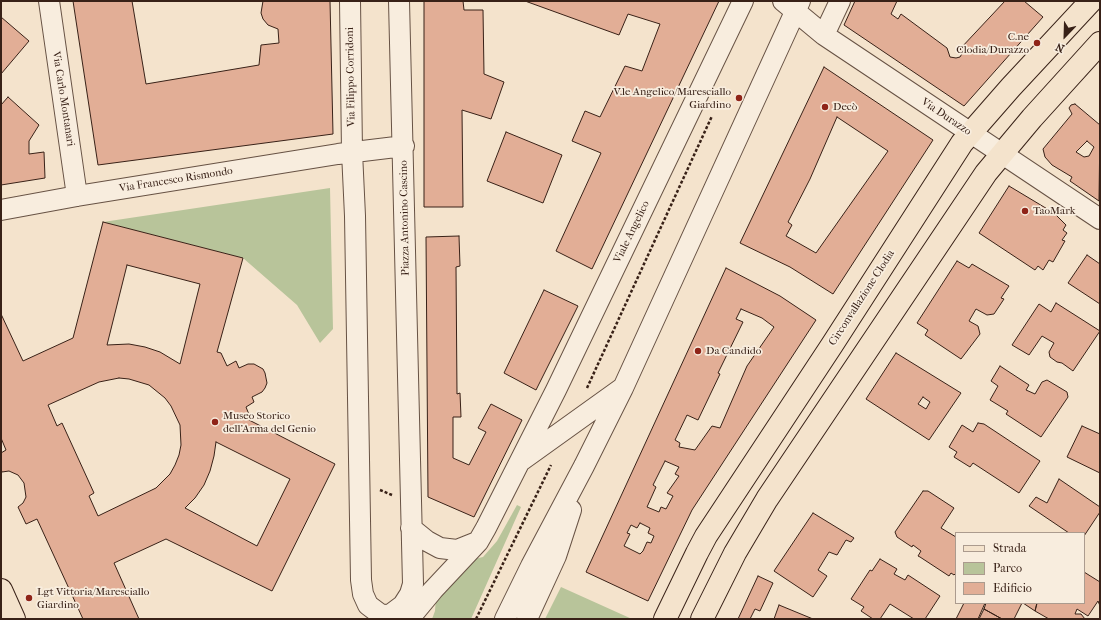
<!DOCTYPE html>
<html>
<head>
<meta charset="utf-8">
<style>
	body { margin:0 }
	#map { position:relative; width:1101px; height:620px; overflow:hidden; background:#f4e3cc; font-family:"IM FELL French Canon",serif }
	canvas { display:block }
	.frame { position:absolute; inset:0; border:2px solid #382117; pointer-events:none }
	.legend { position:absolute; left:955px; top:532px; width:130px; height:72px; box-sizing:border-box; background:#f8edde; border:1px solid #ab9b8e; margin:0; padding:5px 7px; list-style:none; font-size:12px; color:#382117 }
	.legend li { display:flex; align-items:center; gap:8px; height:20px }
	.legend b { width:20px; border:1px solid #ab9b8e }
	.north { position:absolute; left:1045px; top:16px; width:40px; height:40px; -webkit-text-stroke:3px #f8edde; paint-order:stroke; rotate:203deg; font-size:11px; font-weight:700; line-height:16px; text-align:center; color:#382117 }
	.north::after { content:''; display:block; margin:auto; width:14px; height:18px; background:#382117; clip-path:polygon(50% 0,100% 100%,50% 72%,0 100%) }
</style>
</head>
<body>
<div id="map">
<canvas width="1101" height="620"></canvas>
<div class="frame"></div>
<ul class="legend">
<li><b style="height:5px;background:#f4e3cc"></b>Strada</li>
<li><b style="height:11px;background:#b8c49a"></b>Parco</li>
<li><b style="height:11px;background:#e2ae96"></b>Edificio</li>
</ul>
<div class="north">N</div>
</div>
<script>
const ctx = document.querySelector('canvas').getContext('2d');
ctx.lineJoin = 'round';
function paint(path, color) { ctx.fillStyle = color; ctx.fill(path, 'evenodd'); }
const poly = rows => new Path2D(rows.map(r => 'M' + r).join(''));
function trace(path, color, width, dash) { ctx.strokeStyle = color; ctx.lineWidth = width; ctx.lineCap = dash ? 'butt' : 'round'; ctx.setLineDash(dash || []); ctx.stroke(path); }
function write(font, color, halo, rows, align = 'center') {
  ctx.font = font + ' "IM FELL French Canon",serif'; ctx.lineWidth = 3.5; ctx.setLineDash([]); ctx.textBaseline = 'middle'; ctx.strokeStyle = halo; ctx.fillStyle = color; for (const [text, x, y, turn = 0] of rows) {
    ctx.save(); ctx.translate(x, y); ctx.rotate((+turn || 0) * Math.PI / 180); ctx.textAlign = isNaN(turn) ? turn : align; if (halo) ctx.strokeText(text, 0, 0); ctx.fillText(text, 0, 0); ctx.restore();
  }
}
paint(poly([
	[330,188,333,329,320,343,297,305,243,258,103,222],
	[517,505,521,507,471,619,432,619,435,611,436,598,470,560,483,557,497,541],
	[561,587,632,619,545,619]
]), '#b8c49a');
const building = poly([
	[73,1,132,1,146,84,259,65,261,45,279,43,278,29,268,25,263,19,261,13,263,1,330,1,333,134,98,165,73,1],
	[424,1,463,1,464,10,483,10,484,74,504,82,491,119,462,110,463,207,424,207,424,1],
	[525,1,719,1,592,269,556,251,601,153,572,141,585,111,600,117,625,66,642,71,660,24,628,14,619,35,525,1],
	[855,1,897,1,891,14,898,19,901,14,947,48,950,57,956,58,960,57,963,52,960,49,1005,1,1024,1,1043,17,964,106,844,25,855,1],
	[1,17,29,41,1,74,1,17],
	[824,67,933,140,833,294,790,267,740,243,824,67],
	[837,117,888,151,816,253,786,236,792,225,788,222,810,179,837,117],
	[8,97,39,125,29,141,29,154,44,152,45,178,1,185,1,105,8,97],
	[1075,104,1100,125,1099,201,1070,181,1072,177,1052,165,1045,157,1043,149,1072,114,1069,108,1071,105,1075,104],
	[1087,141,1094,147,1089,156,1084,157,1076,152,1087,141],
	[506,132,562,155,543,203,487,181,506,132],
	[1009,186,1054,213,1066,225,1063,230,1067,233,1062,240,1065,241,1053,262,1049,260,1043,270,1038,266,1035,270,979,233,1009,186],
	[103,222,243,258,217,352,221,353,227,366,236,361,239,368,248,364,254,364,263,369,265,373,267,383,265,388,262,392,252,397,254,402,246,407,250,417,249,420,335,464,272,591,166,539,114,563,139,619,83,619,37,519,26,524,18,507,23,503,26,497,24,483,18,475,9,471,2,472,1,470,1,453,6,450,1,438,1,314,23,361,73,338,103,222],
	[127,265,200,284,180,364,160,352,145,347,129,344,107,345,127,265],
	[119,378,129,379,149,385,165,398,171,406,180,425,181,445,179,455,175,465,170,474,156,488,98,516,89,496,94,493,62,423,57,426,48,405,99,382,119,378],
	[216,442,290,479,257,546,185,508,195,498,204,485,210,471,214,456,216,442],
	[459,236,460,266,456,267,457,394,460,393,461,417,453,417,453,458,469,465,486,432,478,428,491,404,522,420,474,517,428,497,426,237,459,236],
	[1087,255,1100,264,1100,304,1068,283,1087,255],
	[957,261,969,268,972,264,1009,286,1001,298,1004,299,994,314,987,315,976,309,969,321,978,326,980,334,961,359,925,335,928,330,917,323,957,261],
	[726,268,780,296,816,320,692,510,648,601,586,572,726,268],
	[741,309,762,318,774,327,747,366,720,428,712,426,695,450,679,447,680,443,675,440,687,415,698,420,720,374,718,373,743,322,736,319,741,309],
	[665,461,679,467,675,474,679,476,667,493,673,496,666,509,661,507,659,512,647,507,656,487,653,485,665,461],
	[640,523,650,528,648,533,654,536,651,543,647,542,643,551,640,554,624,546,630,534,627,533,631,525,637,528,640,523],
	[544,290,578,306,536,390,504,373,544,290],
	[1056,303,1100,331,1073,371,1062,363,1057,362,1050,357,1049,352,1054,343,1042,336,1029,355,1012,345,1039,304,1051,312,1056,303],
	[896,353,961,393,929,440,866,399,896,353],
	[923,397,930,402,926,409,918,404,923,397],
	[1000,366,1029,385,1026,390,1035,394,1042,382,1047,380,1067,392,1068,397,1041,437,1006,414,1008,411,990,400,998,386,991,381,1000,366],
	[978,423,984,424,1040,461,1019,493,973,463,970,467,954,457,957,452,949,447,962,425,973,432,978,423],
	[1082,426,1100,434,1100,473,1067,457,1082,426],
	[1059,479,1100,507,1100,512,1084,536,1084,533,1069,533,1029,506,1036,497,1047,503,1059,479],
	[923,491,928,491,954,508,941,528,956,537,956,573,954,575,951,573,949,576,920,557,918,556,921,551,913,545,912,547,897,537,895,532,923,491],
	[813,513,854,538,851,542,846,540,837,555,829,552,818,570,827,576,813,597,774,571,813,513],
	[880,559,897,569,894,574,905,580,908,575,940,596,925,619,914,619,890,604,880,619,873,619,861,611,864,607,851,599,870,570,872,571,880,559],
	[1084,572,1100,582,1100,606,1098,601,1088,616,1077,609,1075,614,1081,614,1085,619,1049,619,1035,611,1037,603,1084,603,1084,572],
	[758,576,773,583,760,611,755,609,750,619,738,619,758,576],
	[964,603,985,603,978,619,956,619,964,603],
	[986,603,1022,603,1014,619,1002,619,984,609,986,603],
	[1023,603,1037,603,1035,611,1023,603],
	[779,605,813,619,774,619,779,605],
	[984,609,1002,619,979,619,984,609]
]);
paint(building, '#e2ae96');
trace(building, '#382117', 1);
const minor = poly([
	[49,1,77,196],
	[350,1,352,152,355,216,361,580,363,594,368,605,380,614,386,615,391,614,403,605,410,594,413,584,399,1],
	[783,1,824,35,1100,219],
	[824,35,840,1],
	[1,210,77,196,338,154,404,146],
	[522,460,621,389],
	[411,528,427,541,440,548,457,550,477,542],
	[409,619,433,590,478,542,486,528,556,390,743,1],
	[505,619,531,566,584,466,623,388,800,1],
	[527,619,556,556,571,510]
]);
const major = poly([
	[1,590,14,619],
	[665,619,697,553,706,536,832,345,962,143,1011,87,1091,1],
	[702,619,735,553,767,499,986,173,1032,118,1100,43]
]);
trace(minor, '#675244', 22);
trace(major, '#382117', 24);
trace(poly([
	[587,388,712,116],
	[380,490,392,495],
	[476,619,551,465]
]), '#382117', 2.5, [3, 2]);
trace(minor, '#f8edde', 20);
trace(major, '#f4e3cc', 22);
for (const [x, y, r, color] of [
	[1037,43,4,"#8f2418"],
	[739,98,4,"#8f2418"],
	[825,107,4,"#8f2418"],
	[1025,211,4,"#8f2418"],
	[698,351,4,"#8f2418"],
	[215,422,4,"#8f2418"],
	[29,598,4,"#8f2418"]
]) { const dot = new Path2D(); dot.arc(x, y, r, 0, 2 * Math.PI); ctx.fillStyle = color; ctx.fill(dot); trace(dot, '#f8edde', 1.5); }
write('11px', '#382117', '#f8edde', [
	["C.ne",1029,37,"right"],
	["Clodia/Durazzo",1029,50,"right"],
	["V.le Angelico/Maresciallo",731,92,"right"],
	["Giardino",731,105,"right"],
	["Decò",833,107],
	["TaoMark",1033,211],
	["Da Candido",706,351],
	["Museo Storico",223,416],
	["dell'Arma del Genio",223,429],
	["Lgt Vittoria/Maresciallo",37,592],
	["Giardino",37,605]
], 'left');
write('11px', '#382117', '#f8edde', [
	["Via Filippo Corridoni",351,77,-91],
	["Via Carlo Montanari",63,99,81],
	["Via Durazzo",946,117,34],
	["Via Francesco Rismondo",176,180,-9],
	["Piazza Antonino Cascino",405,218,-91],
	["Viale Angelico",632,232,-64],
	["Circonvallazione Clodia",862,298,-57]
]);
</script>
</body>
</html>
